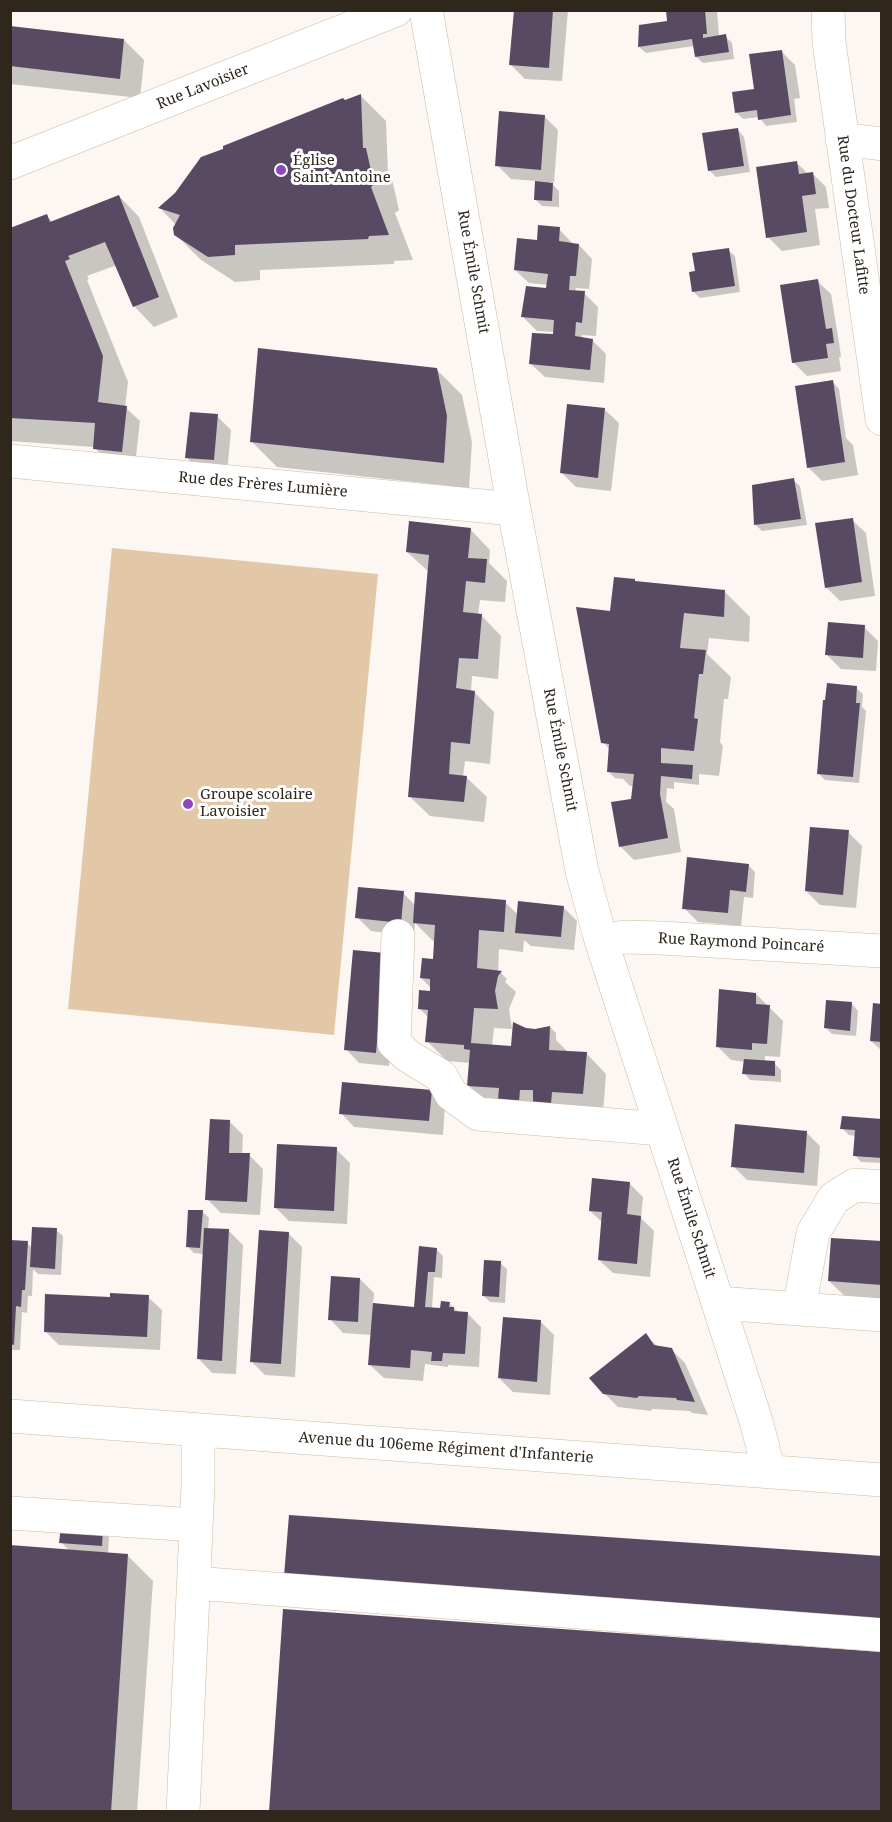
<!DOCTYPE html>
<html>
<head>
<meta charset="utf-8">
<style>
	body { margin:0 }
	#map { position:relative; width:892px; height:1822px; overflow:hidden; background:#fcf7f2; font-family:"Noto Serif",serif }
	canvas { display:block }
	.frame { position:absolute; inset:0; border:12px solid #2f261c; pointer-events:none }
</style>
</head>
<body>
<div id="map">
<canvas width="892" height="1822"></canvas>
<div class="frame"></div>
</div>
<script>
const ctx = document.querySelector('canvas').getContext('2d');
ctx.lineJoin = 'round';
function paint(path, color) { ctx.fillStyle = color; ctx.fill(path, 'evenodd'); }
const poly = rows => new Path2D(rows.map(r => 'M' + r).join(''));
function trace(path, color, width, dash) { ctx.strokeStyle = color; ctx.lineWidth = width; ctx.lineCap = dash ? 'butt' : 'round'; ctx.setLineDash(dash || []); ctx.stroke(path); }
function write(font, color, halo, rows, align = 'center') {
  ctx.font = font + ' "Noto Serif",serif'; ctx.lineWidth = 6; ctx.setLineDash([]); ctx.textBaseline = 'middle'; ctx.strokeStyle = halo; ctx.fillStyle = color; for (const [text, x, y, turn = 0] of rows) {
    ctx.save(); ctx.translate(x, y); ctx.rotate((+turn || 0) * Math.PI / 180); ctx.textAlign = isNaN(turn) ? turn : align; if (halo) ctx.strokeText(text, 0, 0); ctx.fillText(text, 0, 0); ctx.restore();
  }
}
paint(poly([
	[112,548,378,574,334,1035,68,1009]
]), '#e3c8a7');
paint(poly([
	[516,10,568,10,562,81,525,79,511,65],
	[668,10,717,10,719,37,725,36,732,43,734,59,703,63,696,57,694,46,646,53,639,47,669,22],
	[10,27,124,40,144,60,140,98,10,84],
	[781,51,795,65,800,98,794,99,797,122,766,126,759,117,743,119,736,112,755,91],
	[361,96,386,121,388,173,391,175,399,210,395,213,413,260,394,261,394,264,260,270,260,280,235,282,201,260,175,234,176,225,160,208],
	[544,116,558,130,554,183,550,182,559,191,559,207,542,206,535,199,537,181,511,179,497,165],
	[738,130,744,137,750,172,716,177,709,170],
	[797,163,808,174,812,173,826,187,829,208,815,209,820,245,782,251,768,237],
	[119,196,139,217,178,317,154,327,134,306,117,265,87,276,89,279,87,280,128,382,125,407,140,421,135,465,108,462,94,447,10,441,10,230,46,216,53,222],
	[559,229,573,244,579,245,592,259,589,289,576,288,575,292,584,293,598,307,596,336,582,335,581,339,592,340,606,354,604,383,545,377,531,364,558,337,555,332,537,331,523,317,550,290,548,285,529,283,515,270,538,242],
	[728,250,735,256,740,292,700,298,693,291,697,272],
	[817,281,831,294,840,349,841,357,839,357,841,371,807,376,793,362],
	[436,369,462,395,472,442,469,488,277,467,252,442],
	[833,382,839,389,846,438,853,445,858,475,822,481,808,467],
	[605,410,619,423,611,491,576,487,562,473],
	[217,416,231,430,227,473,200,471,186,457],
	[793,480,800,486,807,525,762,531,755,524],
	[852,520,866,533,875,596,840,601,826,587],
	[470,529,490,550,489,563,507,581,505,602,480,600,478,615,481,615,501,636,498,679,472,676,471,692,474,692,494,712,490,764,465,761,463,777,466,777,487,797,484,822,430,816,409,796,429,572,407,552],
	[634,580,637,583,724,591,750,617,749,642,709,638,707,654,731,677,728,699,724,699,720,742,723,746,719,776,699,774,699,785,674,782,674,789,667,788,666,802,674,809,681,852,634,860,620,846,634,800,634,786,630,786,623,779,615,778,608,771,610,750,603,742,610,612],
	[864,627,878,641,876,671,841,669,827,655],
	[856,688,863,694,862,707,866,711,859,783,825,780,818,773],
	[848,832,862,846,856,908,820,905,806,891],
	[748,865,755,872,753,898,744,897,741,926,698,922,684,908],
	[403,893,416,906,505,902,518,915,563,907,577,921,574,950,531,946,524,940,523,952,499,949,498,972,501,973,507,979,505,982,516,992,509,1009,512,1029,494,1028,492,1046,513,1048,526,1029,546,1029,550,1027,556,1033,556,1040,568,1052,586,1053,606,1074,603,1114,489,1105,469,1085,471,1063,447,1061,427,1041,429,1018,419,1008,431,992,431,988,421,978,434,961,435,943,415,923,414,936,371,931,357,917],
	[398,968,389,1066,359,1063,346,1049],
	[756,994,783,1021,780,1057,765,1056,765,1062,774,1063,781,1070,781,1082,750,1080,744,1073,746,1062,731,1060,717,1046],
	[852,1004,858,1011,856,1036,832,1034,825,1027],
	[882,1005,882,1051,871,1041],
	[431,1091,445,1105,443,1135,354,1127,341,1113],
	[882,1121,882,1163,861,1162,855,1155,856,1136,849,1135,842,1128],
	[230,1122,243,1135,242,1155,249,1155,263,1169,260,1215,221,1213,207,1199],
	[806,1132,820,1146,817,1186,747,1180,733,1166],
	[336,1149,350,1163,347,1224,289,1221,275,1207],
	[629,1183,643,1197,641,1218,654,1231,650,1277,613,1273,599,1260,603,1223,590,1211],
	[202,1211,209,1218,208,1229,229,1231,243,1245,236,1374,212,1373,199,1359,204,1254,194,1253,188,1247],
	[56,1230,63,1236,61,1275,38,1274,33,1269,32,1296,28,1296,27,1313,22,1312,20,1350,10,1350,10,1241,27,1243,32,1248],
	[288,1233,302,1247,295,1377,265,1375,251,1361],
	[882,1243,882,1308,855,1306,829,1281],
	[420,1248,436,1249,443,1256,442,1278,434,1277,432,1309,442,1310,449,1303,459,1313,468,1314,481,1327,479,1367,448,1365,448,1367,425,1364,423,1381,384,1378,370,1365,372,1335,343,1333,330,1319,360,1279,374,1293,373,1305,416,1308],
	[500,1263,507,1269,505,1303,490,1302,483,1295],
	[148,1297,162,1310,160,1350,59,1345,45,1331,111,1298],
	[540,1321,554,1335,550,1395,513,1392,499,1378],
	[646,1335,658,1347,671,1349,685,1363,708,1415,692,1413,690,1411,652,1409,651,1411,618,1407,604,1393],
	[102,1531,109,1537,108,1554,127,1555,153,1581,137,1812,10,1812,70,1551,61,1542]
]), '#0003');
paint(poly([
	[514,10,553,10,549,68,509,65],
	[666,10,705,10,707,34,703,34,703,38,726,34,729,52,695,57,692,39,638,47,639,25,667,21],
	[10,26,124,39,120,79,10,66],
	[782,50,791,115,758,120,757,110,735,113,732,92,754,89,749,54],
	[361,94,363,148,366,148,374,184,371,187,389,235,369,236,368,239,235,245,235,255,208,257,174,235,173,228,180,215,158,208,175,193,201,157,223,149,223,146,343,98,345,100],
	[499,111,545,115,541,170,495,166],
	[738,128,744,166,708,171,702,133],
	[797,161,799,174,813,172,816,194,802,196,807,232,766,238,756,167],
	[535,181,553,183,552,201,534,200],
	[119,195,159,297,133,307,105,242,68,256,70,259,65,261,103,356,98,402,127,406,122,452,93,449,95,423,10,418,10,228,47,214,50,222],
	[538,225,560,227,559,241,579,244,576,276,570,276,569,290,585,291,582,323,576,322,575,336,593,339,590,370,529,364,532,333,553,334,554,320,521,317,526,286,546,288,548,274,514,270,517,238,537,240],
	[729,248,735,286,692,292,689,272,695,271,692,253],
	[818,279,826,329,832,328,834,343,826,344,828,358,792,363,780,285],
	[258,348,437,368,447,416,444,463,250,442],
	[833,380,845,462,807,468,795,386],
	[567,404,605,408,598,478,560,473],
	[190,412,218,414,214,460,185,458],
	[794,478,801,519,754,525,752,485],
	[853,518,862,582,825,588,815,523],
	[409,521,471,528,468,558,487,559,485,583,466,581,463,612,482,614,478,659,459,658,456,688,475,691,470,744,451,742,449,774,467,776,464,802,408,797,429,555,406,552],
	[614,577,635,579,635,581,725,590,724,617,684,613,680,648,706,650,703,674,699,674,694,718,698,719,694,751,661,748,661,763,693,765,692,779,661,776,660,794,668,838,619,847,611,802,631,799,634,774,607,772,609,744,601,743,576,607,610,611],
	[828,622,865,625,863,658,825,655],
	[827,683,857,686,856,703,860,703,853,777,817,774,823,700,825,700],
	[810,827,849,830,843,895,805,891],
	[687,857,749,864,746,892,730,890,728,913,682,909],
	[358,887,404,891,401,923,355,918],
	[415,892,506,900,504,932,479,930,477,968,502,971,498,976,495,991,498,1009,474,1008,471,1043,511,1046,513,1022,526,1028,535,1029,550,1026,549,1050,587,1052,583,1094,552,1092,551,1104,533,1102,533,1090,520,1090,519,1102,498,1100,499,1088,467,1086,470,1050,464,1049,464,1045,425,1042,428,1010,418,1009,419,990,430,991,430,979,420,978,422,958,433,959,435,925,413,923],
	[518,901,564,906,561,937,515,933],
	[353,950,385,953,376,1053,344,1050],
	[719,989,756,993,756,1004,770,1005,767,1044,752,1043,752,1050,716,1047],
	[826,1000,852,1002,850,1031,824,1028],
	[873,1003,882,1004,882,1042,870,1041],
	[744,1059,775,1061,775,1076,742,1074],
	[342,1082,432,1090,429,1121,339,1114],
	[842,1116,882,1119,882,1158,853,1156,855,1130,840,1129],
	[210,1119,230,1120,229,1153,250,1153,247,1202,205,1200],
	[735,1124,807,1131,804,1173,731,1167],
	[277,1144,337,1147,334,1211,274,1208],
	[592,1178,630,1182,627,1214,641,1216,637,1264,598,1260,602,1212,589,1211],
	[188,1210,203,1210,200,1248,186,1247],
	[32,1227,57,1228,55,1269,30,1267],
	[204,1228,229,1229,222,1361,197,1359],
	[259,1230,289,1232,281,1364,250,1362],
	[831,1238,882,1241,882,1285,828,1281],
	[10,1240,28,1241,25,1290,22,1290,21,1307,16,1306,14,1345,10,1344],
	[419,1246,437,1248,435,1272,428,1272,425,1307,440,1308,441,1301,450,1302,449,1307,454,1307,454,1311,468,1312,465,1354,443,1353,442,1361,431,1361,432,1352,411,1350,410,1368,368,1365,373,1303,414,1307],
	[484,1260,501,1261,499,1297,482,1296],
	[331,1276,360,1278,358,1322,328,1320],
	[110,1293,149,1295,147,1337,44,1332,45,1294,110,1297],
	[503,1317,541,1320,537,1382,498,1378],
	[646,1333,654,1345,672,1348,695,1402,677,1400,676,1398,639,1396,637,1398,603,1394,589,1378],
	[289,1515,882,1556,882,1619,284,1576],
	[61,1526,103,1529,102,1546,59,1543],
	[10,1545,128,1554,111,1812,10,1812],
	[283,1609,882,1652,882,1812,269,1812]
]), '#584a63');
const minor = poly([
	[426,10,514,509,582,871,601,940,757,1424,769,1472],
	[828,10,829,42,882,419],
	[842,139,882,144],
	[10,163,396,10],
	[10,461,514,509],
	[398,936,394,1043,408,1056,441,1076,451,1094,478,1114,662,1129],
	[601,940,625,937,661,938,882,951],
	[718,1303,882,1315],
	[799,1309,813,1233,834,1198,855,1185,882,1187],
	[10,1416,882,1480],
	[10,1513,196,1525],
	[194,1583,882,1635],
	[183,1812,198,1485,198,1430]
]);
trace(minor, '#cfb99f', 34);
trace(minor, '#fff', 33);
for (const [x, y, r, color] of [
	[281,170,6,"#8d47bb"],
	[188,804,6,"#8d47bb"]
]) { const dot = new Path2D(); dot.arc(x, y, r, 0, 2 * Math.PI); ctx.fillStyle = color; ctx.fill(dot); trace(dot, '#fff', 2); }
write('15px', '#2f261c', '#fff', [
	["Rue Lavoisier",203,87,-22],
	["Rue du Docteur Lafitte",853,215,82],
	["Rue Émile Schmit",473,272,80],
	["Rue des Frères Lumière",263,485,5],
	["Rue Émile Schmit",560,750,79],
	["Rue Raymond Poincaré",741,943,3],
	["Rue Émile Schmit",691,1218,72],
	["Avenue du 106eme Régiment d'Infanterie",446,1448,4]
]);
write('15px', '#2f261c', '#fff', [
	["Église",293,161],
	["Saint-Antoine",293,178],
	["Groupe scolaire",200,795],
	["Lavoisier",200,812]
], 'left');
</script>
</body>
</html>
